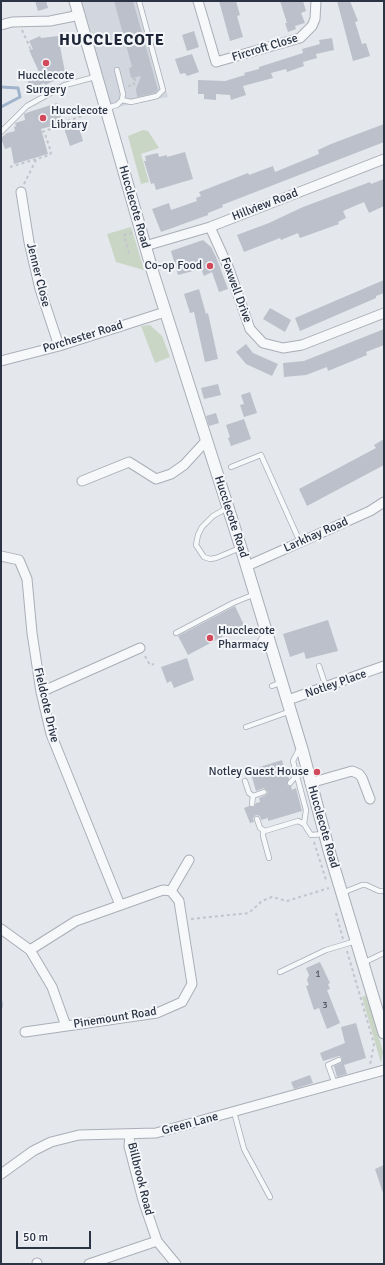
<!DOCTYPE html>
<html>
<head>
<meta charset="utf-8">
<style>
	body { margin:0 }
	#map { position:relative; width:385px; height:1265px; overflow:hidden; background:#e4e7ec; font-family:Signika,sans-serif }
	canvas { display:block }
	.frame { position:absolute; inset:0; border:2px solid #2b3445; pointer-events:none }
	.scale { position:absolute; left:16px; top:1231px; width:75px; height:18px; box-sizing:border-box; border:2px solid #2b3445; border-top:0; padding-left:5px; font-size:12px; line-height:14px; white-space:nowrap; color:#2b3445; -webkit-text-stroke:3px #f4f6f9; paint-order:stroke }
</style>
</head>
<body>
<div id="map">
<canvas width="385" height="1265"></canvas>
<div class="frame"></div>
<div class="scale">50 m</div>
</div>
<script>
const ctx = document.querySelector('canvas').getContext('2d');
ctx.lineJoin = 'round';
function paint(path, color) { ctx.fillStyle = color; ctx.fill(path, 'evenodd'); }
const poly = rows => new Path2D(rows.map(r => 'M' + r).join(''));
function trace(path, color, width, dash) { ctx.strokeStyle = color; ctx.lineWidth = width; ctx.lineCap = dash ? 'butt' : 'round'; ctx.setLineDash(dash || []); ctx.stroke(path); }
function write(font, color, halo, rows, align = 'center') {
  ctx.font = font + ' Signika,sans-serif'; ctx.lineWidth = 4; ctx.setLineDash([]); ctx.textBaseline = 'middle'; ctx.strokeStyle = halo; ctx.fillStyle = color; for (const [text, x, y, turn = 0] of rows) {
    ctx.save(); ctx.translate(x, y); ctx.rotate((+turn || 0) * Math.PI / 180); ctx.textAlign = isNaN(turn) ? turn : align; if (halo) ctx.strokeText(text, 0, 0); ctx.fillText(text, 0, 0); ctx.restore();
  }
}
paint(poly([
	[81,1,141,1,168,97,112,108]
]), '#d2d6de');
paint(poly([
	[143,130,148,131,159,148,141,154,149,182,141,184,128,136],
	[131,227,132,230,144,270,116,262,107,234],
	[150,325,162,336,170,357,155,363,141,326],
	[367,995,383,1052,381,1063,362,997]
]), '#c9d6c5');
trace(poly([
	[1,87,18,88,20,97,1,107],
	[1,1002,1,1007]
]), '#9fb4cc', 3);
paint(poly([
	[35,1,46,1,48,8,38,11],
	[114,1,133,1,158,90,155,93,137,97,136,89,141,76,131,78,129,68,132,67],
	[219,1,236,1,240,15,237,16,243,37,230,41],
	[280,1,303,1,306,11,301,13,305,23,295,26,296,29,288,32,285,23,287,23],
	[337,1,350,1,358,21,355,22,362,44,366,43,370,56,353,61],
	[194,31,199,47,187,51,182,35],
	[40,36,41,38,58,36,65,72,58,73,60,78,45,85,44,83,31,89,26,77,39,72,29,50,33,49,29,41],
	[332,38,334,50,316,54,317,58,303,62,304,66,287,72,286,69,271,73,273,78,243,86,246,95,231,100,230,95,216,94,216,100,204,99,204,94,198,94,198,80,225,81,245,75,244,73,259,69,259,67,303,53,302,49,320,44,319,40],
	[192,54,199,72,187,76,185,73,180,74,175,59],
	[57,103,63,123,41,129,48,154,14,164,11,147,5,149,1,138,7,133,15,131,14,127,16,126,15,123,25,120,24,114,26,113],
	[78,124,83,141,70,146,64,128],
	[384,124,384,142,222,205,223,207,208,213,208,215,161,232,152,209,169,203,171,210,197,201,196,198,201,196,199,192,248,173,249,175,273,166,275,172,319,154,318,150,331,144],
	[185,152,193,179,156,190,154,183,151,184,144,161,146,161,145,156,158,153,159,157,167,155,167,157],
	[384,179,384,206,369,213,364,202,343,211,346,218,338,222,339,224,300,238,298,233,281,240,280,238,244,252,237,235,269,223,303,207,370,182,371,184],
	[203,240,211,247,216,257,228,289,219,292,212,272,204,276,201,269,178,275,171,251],
	[384,280,384,293,376,296,376,298,300,331,295,318],
	[199,289,206,314,208,313,218,359,205,362,194,312,190,313,184,294],
	[270,308,291,320,285,332,263,319],
	[384,329,384,345,366,352,367,355,328,371,327,367,306,375,284,377,283,363,304,361],
	[246,344,253,353,278,364,272,376,246,364,236,352],
	[218,384,221,395,204,399,201,388],
	[250,392,257,413,244,417,240,405,244,404,241,395],
	[216,413,219,423,209,426,206,416],
	[244,419,251,439,231,446,228,438,230,437,226,425],
	[384,439,384,465,307,506,299,489,376,448,374,445],
	[235,606,244,625,188,655,178,636],
	[328,620,338,651,306,659,304,652,290,657,283,634],
	[187,658,194,680,174,688,171,681,167,683,161,667],
	[282,760,286,776,288,776,289,779,287,785,291,786,292,790,296,788,302,811,268,821,268,818,261,820,260,816,256,815,253,818,254,822,250,823,244,808,249,806,254,807,256,803,260,802,259,798,266,795,268,792,264,788,256,791,250,770],
	[320,962,330,983,328,984,330,989,327,990,340,1023,327,1029,319,1008,314,1010,306,986,309,985,307,980,309,975,306,968],
	[356,1023,366,1058,344,1065,347,1074,337,1077,334,1066,342,1062,342,1058,339,1056,323,1061,320,1053,345,1043,341,1027],
	[310,1075,313,1083,294,1089,291,1082],
	[384,1165,384,1192,383,1193,375,1169]
]), '#bbc0ca');
const service = poly([
	[117,70,123,94,122,100],
	[107,108,117,105,122,100,131,102,157,96,163,90,139,1],
	[1,132,27,106,65,85,95,77],
	[231,467,261,455,300,542],
	[227,508,213,516,202,527,198,535,196,545,204,557,210,559,216,558,240,548],
	[176,633,233,603,255,594],
	[259,643,265,633],
	[319,666,326,687],
	[272,686,282,682],
	[246,727,291,711],
	[302,749,298,751,293,761,306,810,304,824,311,835,324,834],
	[245,781,249,793,253,796],
	[290,783,296,776],
	[252,804,253,796,264,792],
	[257,819,260,828,265,831,298,821,304,824],
	[263,830,263,836,269,858],
	[342,893,362,885,366,885,379,891,384,891],
	[363,963,384,953],
	[280,972,326,950,356,941],
	[335,1084,328,1065,339,1060],
	[234,1112,244,1149,270,1197]
]);
const minor = poly([
	[198,1,216,62,300,38,312,26,315,19,316,1],
	[1,25,12,22,50,21,80,15],
	[21,192,29,242,40,289,59,346],
	[210,227,229,269,250,329,263,343,283,348,302,345,384,313],
	[145,246,210,227,384,159],
	[1,361,59,346,165,312],
	[82,481,129,462,156,479,171,474,184,465,206,441],
	[1,556,19,560,27,579,32,633,41,692,51,734,120,905],
	[247,566,370,511,384,502],
	[41,692,140,648],
	[288,700,384,666],
	[310,783,352,771,359,774,362,778,370,799],
	[171,891,189,860],
	[1,929,30,950,52,987,66,1026],
	[25,1032,157,1013,182,1002,192,984,179,901,171,891,163,890,76,921,30,950],
	[130,1134,129,1146,143,1200,157,1241,176,1264],
	[1,1174,33,1151,51,1142,79,1135,156,1133,384,1070],
	[37,1263,37,1264],
	[89,1264,157,1241]
]);
const tertiary = poly([
	[75,1,153,273,241,548,302,749,330,854,384,1033]
]);
trace(service, '#a9aeb7', 6);
trace(minor, '#a9aeb7', 11);
trace(tertiary, '#a9aeb7', 13);
trace(poly([
	[22,30,31,50],
	[135,78,136,84],
	[128,86,134,85,133,79,135,78],
	[42,132,65,124,64,122,97,111],
	[10,167,50,155,51,152,44,131],
	[24,184,36,160],
	[129,253,124,235,132,233],
	[145,656,150,665,154,664],
	[314,842,326,880],
	[336,913,343,939],
	[191,919,249,913,262,901,272,897,287,901,329,888],
	[347,951,374,1044,370,1065]
]), '#c2c5cb', 2, [3, 3]);
trace(service, '#f7f8fa', 4.5);
trace(minor, '#f7f8fa', 9);
trace(tertiary, '#f7f8fa', 11);
for (const [x, y, r, color] of [
	[46,63,4,"#d1495b"],
	[43,118,4,"#d1495b"],
	[210,266,4,"#d1495b"],
	[210,638,4,"#d1495b"],
	[317,772,4,"#d1495b"]
]) { const dot = new Path2D(); dot.arc(x, y, r, 0, 2 * Math.PI); ctx.fillStyle = color; ctx.fill(dot); trace(dot, '#f4f6f9', 1.5); }
write('10px', '#4f5766', null, [
	["1",318,974],
	["3",325,1005]
]);
write('12px', '#2b3445', '#f4f6f9', [
	["Fircroft Close",265,48,-17],
	["Hillview Road",265,205,-21],
	["Hucclecote Road",134,207,74],
	["Jenner Close",38,275,76],
	["Foxwell Drive",236,290,70],
	["Porchester Road",83,337,-17],
	["Hucclecote Road",231,517,72],
	["Larkhay Road",316,535,-24],
	["Notley Place",336,684,-19],
	["Fieldcote Drive",46,705,77],
	["Hucclecote Road",323,827,74],
	["Pinemount Road",115,1018,-9],
	["Green Lane",190,1124,-15],
	["Billbrook Road",140,1179,76]
]);
write('12px', '#2b3445', '#f4f6f9', [
	["Hucclecote",46,76,"center"],
	["Surgery",46,90,"center"],
	["Hucclecote",51,111],
	["Library",51,125],
	["Co-op Food",202,266,"right"],
	["Hucclecote",218,631],
	["Pharmacy",218,645],
	["Notley Guest House",309,772,"right"]
], 'left');
ctx.letterSpacing = '1px';
write('bold 16px', '#1d2536', '#f4f6f9', [
	["HUCCLECOTE",112,41]
]);
ctx.letterSpacing = '0px';
</script>
</body>
</html>
